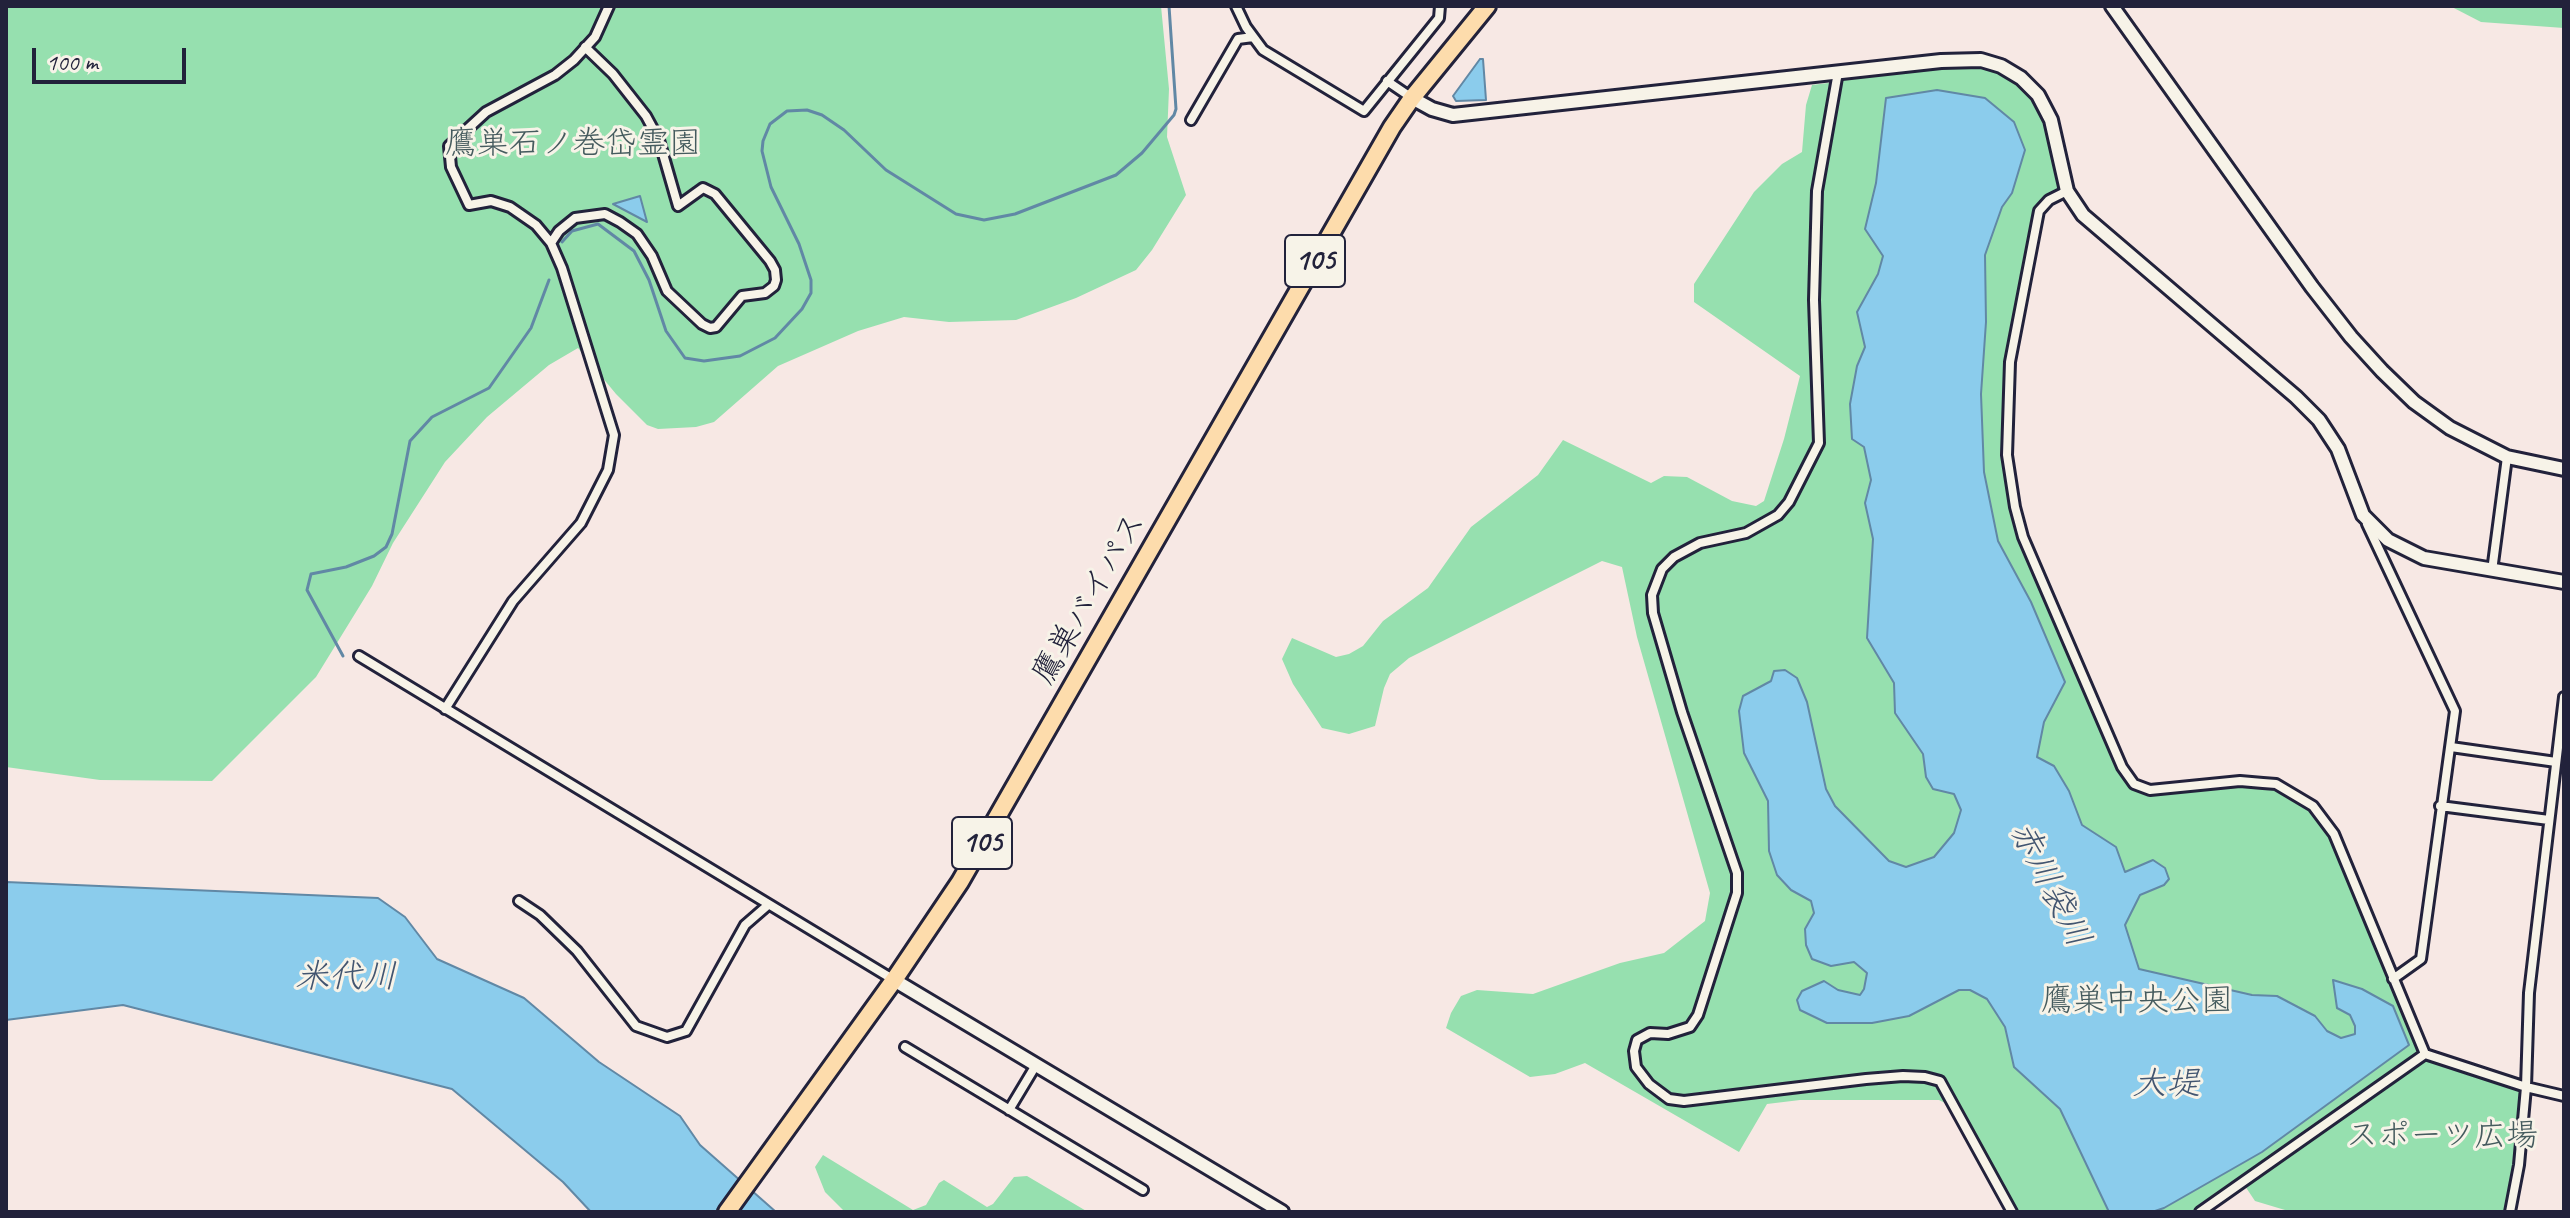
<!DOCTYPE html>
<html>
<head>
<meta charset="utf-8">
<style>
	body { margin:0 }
	#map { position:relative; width:2570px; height:1218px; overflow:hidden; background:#f7e8e4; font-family:Caveat,sans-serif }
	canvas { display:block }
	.frame { position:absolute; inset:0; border:8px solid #22223b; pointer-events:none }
	.scale { position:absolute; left:32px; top:48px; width:154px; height:36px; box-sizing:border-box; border:4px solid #22223b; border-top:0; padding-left:10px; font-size:24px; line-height:28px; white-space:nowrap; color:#22223b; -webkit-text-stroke:6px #f7f3e8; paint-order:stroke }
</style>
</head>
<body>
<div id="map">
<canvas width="2570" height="1218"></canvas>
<div class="frame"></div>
<div class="scale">100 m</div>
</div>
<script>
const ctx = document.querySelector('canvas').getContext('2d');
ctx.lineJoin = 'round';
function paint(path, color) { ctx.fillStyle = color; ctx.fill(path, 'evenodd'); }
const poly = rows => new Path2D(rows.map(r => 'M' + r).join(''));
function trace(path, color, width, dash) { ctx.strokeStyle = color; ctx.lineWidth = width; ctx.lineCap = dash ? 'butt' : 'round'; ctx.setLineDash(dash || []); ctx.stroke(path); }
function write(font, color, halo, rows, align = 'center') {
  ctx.font = font + ' Caveat,"Klee One",sans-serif'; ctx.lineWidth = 6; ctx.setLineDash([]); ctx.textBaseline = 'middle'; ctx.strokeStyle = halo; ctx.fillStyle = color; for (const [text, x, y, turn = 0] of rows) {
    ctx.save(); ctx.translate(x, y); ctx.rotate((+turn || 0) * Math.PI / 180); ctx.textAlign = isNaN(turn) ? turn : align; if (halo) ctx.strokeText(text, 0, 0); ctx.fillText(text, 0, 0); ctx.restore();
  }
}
paint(poly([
	[6,6,1161,6,1169,89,1167,137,1186,195,1152,250,1136,270,1076,298,1016,320,949,322,904,317,858,331,778,366,714,422,696,427,658,429,647,425,616,394,578,348,549,365,487,417,445,462,393,543,372,586,316,677,212,781,100,780,6,767],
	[2450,6,2564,6,2564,28,2481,22],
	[1981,60,2038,95,2067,191,2039,211,2013,341,2007,455,2023,537,2134,784,2150,790,2240,781,2276,784,2292,793,2327,822,2425,1054,2526,1087,2510,1212,2286,1212,2285,1210,2255,1201,2243,1183,2200,1212,2012,1212,1955,1108,1939,1100,1800,1100,1767,1104,1739,1152,1585,1063,1555,1074,1530,1077,1446,1028,1451,1013,1461,996,1477,990,1533,994,1620,963,1664,953,1705,921,1710,893,1637,637,1622,567,1602,561,1409,658,1390,674,1384,688,1375,726,1349,734,1322,728,1293,684,1282,659,1292,638,1336,657,1349,654,1363,646,1383,621,1428,588,1471,527,1538,475,1563,440,1651,483,1664,476,1687,477,1732,501,1756,506,1764,501,1784,439,1800,376,1694,302,1694,284,1754,192,1782,164,1802,152,1806,105,1812,85,1836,82,1838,72],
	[823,1155,913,1210,926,1205,939,1183,944,1180,987,1207,993,1204,1014,1177,1027,1176,1088,1212,845,1212,825,1192,815,1167]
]), '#96e0af');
const water = poly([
	[1480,59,1483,59,1486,100,1456,101,1453,96,1480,59],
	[1937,90,1985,98,2014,122,2025,150,2012,193,2002,207,1985,255,1986,322,1981,394,1984,472,1998,541,2031,602,2065,682,2044,722,2037,757,2054,766,2069,791,2082,825,2116,847,2125,872,2153,860,2165,868,2169,879,2164,885,2140,895,2125,925,2139,969,2252,995,2277,996,2315,1016,2327,1031,2341,1038,2355,1034,2355,1026,2350,1015,2337,1008,2333,980,2362,989,2393,1006,2409,1045,2262,1152,2164,1208,2152,1212,2109,1212,2060,1109,2014,1067,2005,1027,1987,999,1970,990,1959,990,1909,1016,1872,1023,1827,1023,1800,1010,1797,1000,1802,991,1824,981,1838,990,1860,995,1864,989,1867,973,1854,962,1831,966,1812,959,1806,945,1805,929,1814,913,1811,901,1791,890,1777,875,1769,851,1768,801,1744,753,1739,711,1743,696,1771,681,1774,671,1785,670,1797,678,1807,702,1826,789,1835,806,1889,861,1906,867,1934,857,1954,833,1961,810,1954,794,1933,789,1926,777,1923,754,1895,713,1894,683,1867,638,1873,539,1865,503,1871,480,1864,447,1852,439,1850,404,1857,366,1865,347,1857,312,1878,274,1883,256,1865,229,1876,183,1886,98,1937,90],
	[640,196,647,222,613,204,640,196],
	[6,882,378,898,405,917,437,959,524,998,599,1062,680,1116,700,1145,776,1212,591,1212,563,1182,452,1089,123,1005,6,1020,6,882]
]);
paint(water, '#8bccec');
trace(water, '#6188a5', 2);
trace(poly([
	[562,242,572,231,598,224,634,251,649,280,666,331,685,358,704,361,740,356,775,338,802,309,811,293,811,280,799,244,771,187,762,151,763,141,770,124,787,111,807,110,822,115,844,130,886,170,956,214,984,220,1015,214,1116,175,1142,153,1174,115,1176,109,1169,6],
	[343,656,307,590,311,574,346,567,374,556,386,547,392,534,410,441,432,417,489,388,531,328,549,280]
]), '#6188a5', 3);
const street = poly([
	[1236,6,1246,27,1263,50,1364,111,1439,18,1440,6],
	[1838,72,1817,191,1814,300,1819,443,1789,502,1778,515,1746,533,1700,543,1674,557,1662,569,1652,595,1653,613,1682,712,1737,873,1737,893,1698,1015,1690,1027,1668,1034,1650,1033,1637,1040,1634,1051,1636,1067,1649,1084,1669,1099,1684,1101,1866,1079,1903,1076,1925,1077,1940,1081,2012,1212],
	[1387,81,1412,98],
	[1191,120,1238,39,1253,37],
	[2067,191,2049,200,2039,211,2010,362,2007,455,2015,507,2023,537,2122,767,2134,784,2150,790,2240,781,2263,783,2276,784,2313,806,2334,834,2425,1054,2526,1087,2564,1096],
	[551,243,559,231,575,218,605,214,620,222,637,234,652,256,667,291,702,324,710,328,716,327,742,296,765,293,774,286,776,280,775,270,770,261,715,194,703,188,678,206,659,140,646,116,613,74,585,47],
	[2367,524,2455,711,2421,959,2393,979],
	[2492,571,2507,457],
	[359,656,894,980],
	[445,709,513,601,581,523,608,470,614,435,562,268,551,243,536,225,510,207,491,201,469,205,451,167,449,146,486,112,555,75,574,60,595,37,609,6],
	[2451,747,2556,762],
	[2440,806,2549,820],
	[519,901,540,915,577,951,636,1026,667,1037,686,1031,745,925,768,905],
	[905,1047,1143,1190],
	[1009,1110,1036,1065],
	[2200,1212,2425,1054],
	[2510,1212,2519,1165,2526,1087,2529,993,2564,697]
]);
const secondary = poly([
	[2112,6,2312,287,2351,337,2382,371,2414,402,2450,428,2507,457,2564,469],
	[1412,98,1432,109,1453,115,1941,61,1981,60,2001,66,2021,78,2038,95,2051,120,2067,191,2083,215,2296,397,2319,420,2338,449,2363,515,2388,540,2424,558,2564,582],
	[894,980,1282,1212]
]);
const highway = poly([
	[727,1212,894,980,960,882,1392,127,1412,98,1487,6]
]);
trace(street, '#22223b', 14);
trace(secondary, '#22223b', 18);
trace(highway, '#22223b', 22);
trace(street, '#f7f3e8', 8);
trace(secondary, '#f7f3e8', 12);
trace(highway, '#fddcac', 16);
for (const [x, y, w] of [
	[1315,261,60],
	[982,843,60]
]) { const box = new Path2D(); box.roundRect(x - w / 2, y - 26, w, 52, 6); ctx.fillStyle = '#f7f3e8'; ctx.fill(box); trace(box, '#22223b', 2); }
write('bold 30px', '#22223b', null, [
	["105",1315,261],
	["105",982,843]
]);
write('32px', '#455b5e', '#f7f3e8', [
	["鷹巣石ノ巻岱霊園",573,145],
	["鷹巣中央公園",2137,1002],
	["スポーツ広場",2442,1137]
]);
write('32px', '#22223b', '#f7f3e8', [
	["鷹巣バイパス",1090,599,-60]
]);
write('italic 34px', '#425570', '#f7f3e8', [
	["赤川袋川",2049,885,63],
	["米代川",346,978],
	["大堤",2166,1085]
]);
</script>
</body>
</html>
